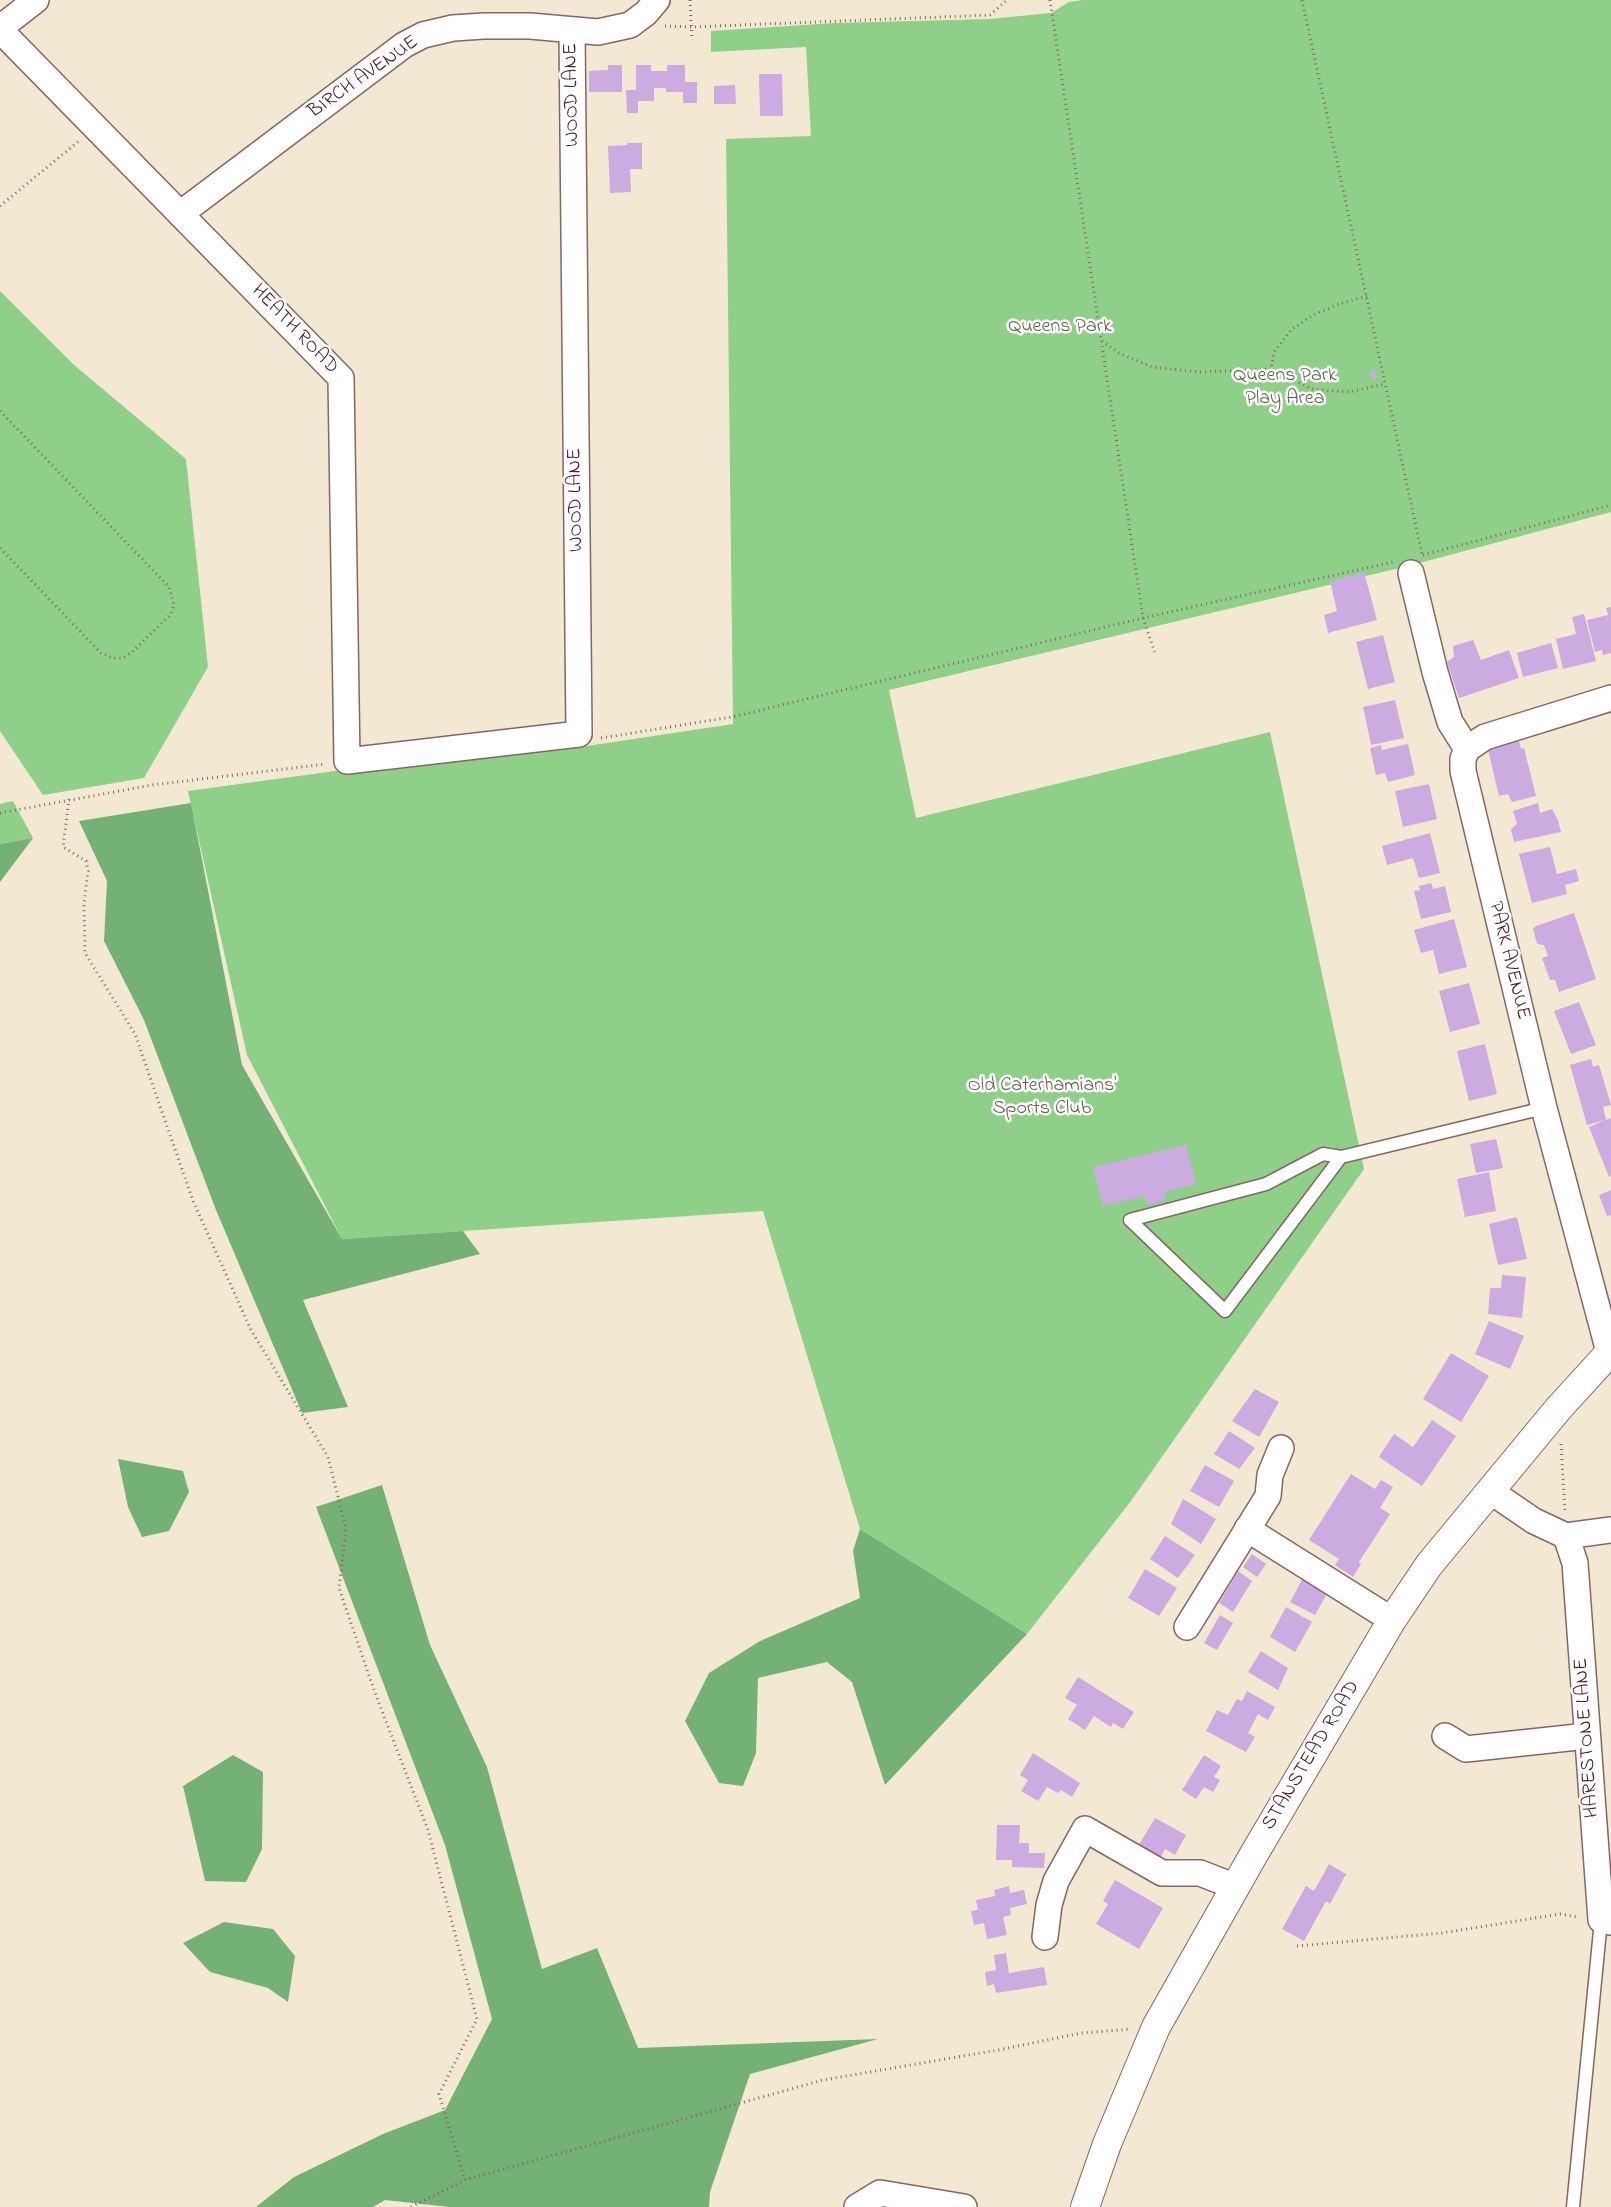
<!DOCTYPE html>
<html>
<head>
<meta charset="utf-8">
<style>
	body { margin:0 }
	canvas { display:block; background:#f3e9d2 }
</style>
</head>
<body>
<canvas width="1611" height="2207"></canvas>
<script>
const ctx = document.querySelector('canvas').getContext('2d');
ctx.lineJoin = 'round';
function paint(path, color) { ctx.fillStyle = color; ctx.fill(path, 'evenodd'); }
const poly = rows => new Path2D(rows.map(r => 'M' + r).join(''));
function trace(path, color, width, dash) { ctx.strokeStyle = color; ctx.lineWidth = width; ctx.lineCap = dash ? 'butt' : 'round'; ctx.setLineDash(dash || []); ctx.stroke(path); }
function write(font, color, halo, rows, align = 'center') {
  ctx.font = font + ' "Indie Flower",sans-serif'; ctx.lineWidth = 5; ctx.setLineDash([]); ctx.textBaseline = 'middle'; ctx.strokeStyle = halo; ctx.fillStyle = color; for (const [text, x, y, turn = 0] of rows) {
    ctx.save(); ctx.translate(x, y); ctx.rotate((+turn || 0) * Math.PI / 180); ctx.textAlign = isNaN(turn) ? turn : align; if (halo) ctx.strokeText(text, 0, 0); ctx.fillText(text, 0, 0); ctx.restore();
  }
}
paint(poly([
	[1083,0,1611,0,1611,512,1412,565,889,690,916,818,1270,732,1364,1169,1131,1501,1027,1634,860,1529,763,1211,342,1239,247,1055,188,791,335,771,587,746,733,724,726,139,811,136,806,47,711,52,711,31,835,23,989,19,1051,13,1069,2],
	[0,291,73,364,186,459,208,667,144,778,43,795,0,731],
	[13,801,33,838,0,844,0,804]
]), '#8fd088');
paint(poly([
	[191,803,242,1065,342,1239,463,1231,480,1254,303,1300,348,1407,302,1413,216,1210,144,1020,104,941,107,881,79,821],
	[33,838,0,882,0,844],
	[118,1459,183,1471,189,1492,169,1531,142,1537,128,1507],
	[382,1485,430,1645,487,1767,542,1969,597,1948,638,2048,878,2039,750,2074,710,2192,709,2207,450,2207,385,2200,373,2207,256,2207,294,2177,383,2134,445,2110,492,2019,445,1845,316,1507],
	[860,1529,1027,1634,885,1785,852,1682,827,1662,758,1678,756,1753,743,1786,719,1783,685,1721,709,1673,760,1641,860,1598,853,1551],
	[233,1755,263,1772,262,1849,246,1882,205,1881,183,1786],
	[224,1922,273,1929,295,1956,288,2002,268,1988,210,1972,183,1943]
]), '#73b274');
paint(poly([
	[608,65,622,65,622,92,589,92,589,71,608,70],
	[636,65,651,65,651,71,667,71,667,65,685,65,685,82,697,82,697,103,683,103,683,92,666,92,666,88,654,88,654,101,638,101,638,113,627,113,626,90,636,90],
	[759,74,782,74,783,116,760,116],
	[735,85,736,104,714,104,714,86],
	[627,143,642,143,642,169,630,169,631,192,610,193,608,146,627,145],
	[1375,369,1377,378,1372,379,1370,370],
	[1364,572,1377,620,1328,633,1324,615,1337,611,1330,581],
	[1611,607,1611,653,1603,655,1602,650,1595,652,1587,620,1608,615,1606,608],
	[1584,614,1596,661,1563,669,1556,639,1576,634,1572,617],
	[1383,635,1395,682,1368,689,1356,642],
	[1473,640,1481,660,1509,650,1519,678,1459,698,1447,662,1454,657,1453,646],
	[1551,643,1558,668,1523,677,1517,653],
	[1395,700,1404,738,1371,745,1363,707],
	[1518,737,1521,749,1524,748,1536,796,1512,802,1508,794,1499,796,1487,745],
	[1408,744,1415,775,1388,782,1385,773,1376,775,1370,748,1381,745,1382,750],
	[1429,784,1437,819,1403,827,1395,791],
	[1538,803,1540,813,1552,809,1558,820,1561,832,1514,842,1511,829,1517,824,1513,811],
	[1430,833,1440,873,1419,878,1413,858,1387,865,1382,846],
	[1550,847,1557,874,1576,869,1579,881,1565,885,1567,894,1532,903,1519,854],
	[1431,883,1433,889,1445,886,1451,912,1421,919,1414,891,1420,890,1419,886],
	[1574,913,1596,979,1559,992,1555,980,1550,980,1542,958,1548,956,1544,945,1537,944,1533,929,1536,926],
	[1454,919,1467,967,1439,974,1433,950,1421,953,1414,930],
	[1469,983,1480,1024,1450,1032,1439,991],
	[1579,1002,1596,1045,1571,1054,1554,1011],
	[1485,1044,1497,1094,1469,1101,1457,1051],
	[1591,1059,1593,1067,1599,1065,1611,1105,1603,1107,1606,1120,1611,1118,1611,1176,1609,1177,1589,1127,1605,1120,1587,1125,1570,1065],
	[1496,1139,1503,1168,1476,1173,1470,1144],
	[1186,1145,1196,1184,1164,1192,1166,1200,1147,1205,1145,1196,1103,1206,1093,1167],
	[1489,1172,1496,1211,1465,1217,1457,1179],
	[1611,1190,1611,1215,1607,1216,1599,1195],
	[1517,1217,1527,1259,1498,1265,1489,1224],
	[1502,1275,1526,1277,1522,1318,1488,1314,1490,1288,1501,1288],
	[1489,1321,1524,1336,1510,1369,1475,1354],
	[1451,1353,1489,1376,1461,1422,1423,1399],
	[1255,1389,1279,1402,1259,1437,1232,1421],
	[1432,1420,1456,1436,1422,1486,1379,1457,1394,1434,1413,1447],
	[1229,1431,1255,1448,1239,1469,1214,1454],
	[1205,1465,1234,1481,1219,1507,1190,1491],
	[1351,1474,1375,1489,1381,1480,1393,1487,1380,1508,1390,1514,1359,1562,1361,1564,1353,1577,1335,1565,1339,1559,1309,1540],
	[1183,1499,1216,1519,1201,1544,1171,1524],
	[1165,1536,1195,1555,1178,1578,1150,1559],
	[1252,1554,1266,1564,1257,1577,1243,1567],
	[1145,1569,1177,1588,1159,1616,1128,1598],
	[1238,1571,1252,1581,1233,1612,1219,1603],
	[1303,1578,1329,1590,1315,1615,1290,1602],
	[1286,1607,1312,1622,1295,1652,1270,1637],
	[1220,1615,1233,1623,1217,1650,1204,1643],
	[1261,1651,1288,1668,1278,1690,1248,1672],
	[1078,1677,1134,1712,1123,1729,1113,1723,1111,1727,1094,1716,1085,1730,1068,1719,1077,1705,1065,1698],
	[1247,1691,1275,1707,1268,1720,1258,1714,1248,1733,1255,1737,1246,1752,1206,1731,1217,1710,1228,1715,1237,1699,1242,1701],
	[1033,1753,1080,1783,1072,1797,1061,1790,1058,1793,1047,1787,1038,1801,1021,1791,1028,1780,1020,1775],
	[1204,1755,1221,1766,1214,1777,1220,1780,1213,1792,1204,1787,1196,1799,1182,1790],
	[1155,1818,1186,1835,1175,1855,1165,1849,1159,1860,1137,1848],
	[997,1825,1020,1825,1019,1843,1029,1843,1029,1853,1045,1853,1044,1868,1012,1867,1012,1860,996,1860],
	[1329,1864,1346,1874,1330,1904,1326,1901,1304,1941,1282,1929,1306,1886,1314,1891],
	[1115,1880,1163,1908,1139,1949,1096,1924,1108,1904,1103,1901],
	[1009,1886,1010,1893,1024,1890,1027,1904,1010,1908,1011,1915,1003,1917,1007,1935,987,1939,984,1923,974,1925,971,1911,978,1910,976,1900,995,1896,994,1890],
	[1006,1953,1009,1973,1044,1967,1047,1985,996,1993,994,1984,987,1986,985,1972,996,1970,994,1955]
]), '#cbabe0');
const service = poly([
	[1341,1157,1225,1311,1130,1220,1266,1184,1323,1154,1341,1157,1544,1108],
	[1573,2207,1601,1920]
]);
const minor = poly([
	[0,28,36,0],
	[0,30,341,378,347,761,579,734,572,32],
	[180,214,404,45,423,35,453,28,484,26,530,26,598,32,630,25,646,13,657,0],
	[1411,573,1435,672,1450,722,1467,749,1463,759,1463,771,1544,1108,1609,1352],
	[1467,749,1485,737,1611,698],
	[1490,1491,1534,1521,1566,1536],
	[1247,1529,1392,1620],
	[1566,1536,1575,1563,1601,1920,1611,1922],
	[1566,1536,1611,1530],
	[1187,1627,1268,1496,1270,1475,1281,1448],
	[1445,1736,1466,1749,1587,1736],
	[1045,1937,1049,1905,1056,1881,1085,1829,1162,1873,1200,1873,1236,1887],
	[857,2207,880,2193,964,2207]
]);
const tertiary = poly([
	[1085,2207,1107,2144,1156,2027,1254,1854,1392,1620,1429,1565,1558,1409,1611,1351]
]);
trace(service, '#856665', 15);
trace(minor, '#856665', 28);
trace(tertiary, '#856665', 30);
trace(poly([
	[690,0,692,40],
	[1050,0,1143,618,1155,653],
	[1302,0,1422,554],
	[665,26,691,27,990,15,1007,0],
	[0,206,79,141],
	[1367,296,1339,304,1313,315,1291,330,1274,352,1271,369,1312,389,1349,392,1384,384],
	[1102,341,1119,353,1152,367,1200,372,1271,369],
	[0,411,169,587,174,604,171,614,131,653,123,658,113,658,101,653,0,548],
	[1423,555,1611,505],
	[601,738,732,717,1143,618,1393,562],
	[69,799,63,847,86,861,88,871,84,903,85,953,135,1034,193,1201,251,1330,328,1457,346,1529,339,1588,375,1693,428,1830,477,2019,439,2094,465,2180],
	[0,813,152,785,326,764],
	[1561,1444,1565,1511],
	[1297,1946,1442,1933,1560,1914,1578,1917],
	[411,2207,465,2180,823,2080,998,2050,1082,2033,1131,2029]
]), '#856665', 3, [1, 4]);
trace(service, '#fff', 12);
trace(minor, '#fff', 25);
trace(tertiary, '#fff', 28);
write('20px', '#4a1f2b', '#fff', [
	["BIRCH AVENUE",364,78,-35],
	["WOOD LANE",573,95,-91],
	["HEATH ROAD",294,330,46],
	["WOOD LANE",577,500,-91],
	["PARK AVENUE",1508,961,76],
	["HARESTONE LANE",1588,1738,-94],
	["STANSTEAD ROAD",1312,1756,-59]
]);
write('20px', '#625d4c', '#fff', [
	["Queens Park",1060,328],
	["Queens Park",1285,377],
	["Play Area",1285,400],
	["Old Caterhamians'",1042,1087],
	["Sports Club",1042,1110]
]);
</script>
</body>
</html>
